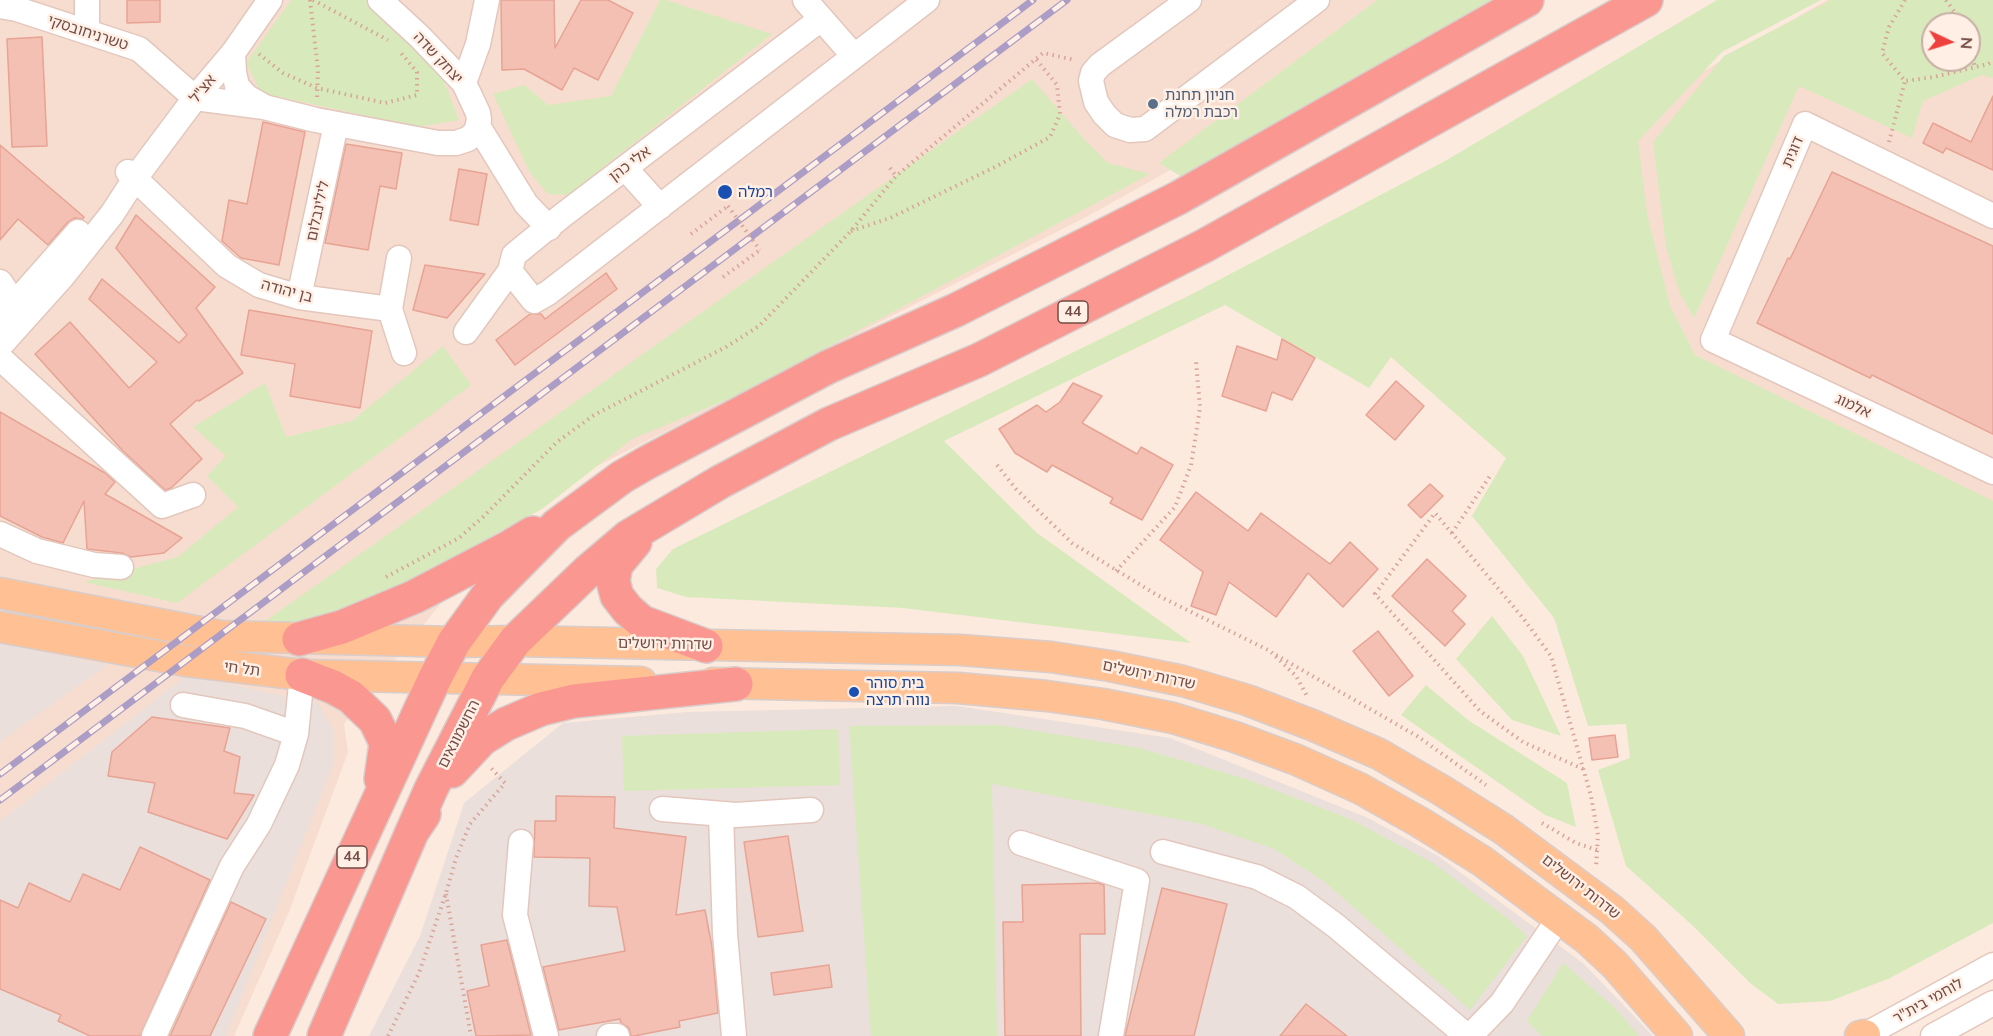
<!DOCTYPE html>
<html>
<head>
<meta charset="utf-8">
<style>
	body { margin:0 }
	#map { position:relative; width:1993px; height:1036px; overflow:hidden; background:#fdeade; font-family:Mulish,sans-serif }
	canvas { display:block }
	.north { position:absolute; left:1921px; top:12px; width:60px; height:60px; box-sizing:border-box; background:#ffefe5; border:2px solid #c7aea5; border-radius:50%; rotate:94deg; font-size:16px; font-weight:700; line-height:24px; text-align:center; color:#734c45 }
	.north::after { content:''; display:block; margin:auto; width:21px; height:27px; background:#ee403c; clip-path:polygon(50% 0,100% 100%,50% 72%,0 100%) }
</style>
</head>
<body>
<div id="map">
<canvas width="1993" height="1036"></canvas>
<div class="north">N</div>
</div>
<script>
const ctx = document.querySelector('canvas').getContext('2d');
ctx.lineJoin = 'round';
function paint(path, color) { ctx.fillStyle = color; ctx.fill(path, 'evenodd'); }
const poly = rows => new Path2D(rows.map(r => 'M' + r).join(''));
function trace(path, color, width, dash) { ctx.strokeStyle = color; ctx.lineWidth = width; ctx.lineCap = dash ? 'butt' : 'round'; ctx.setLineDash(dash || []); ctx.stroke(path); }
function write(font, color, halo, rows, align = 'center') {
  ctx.font = font + ' Mulish,"Noto Sans Hebrew",sans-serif'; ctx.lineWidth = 5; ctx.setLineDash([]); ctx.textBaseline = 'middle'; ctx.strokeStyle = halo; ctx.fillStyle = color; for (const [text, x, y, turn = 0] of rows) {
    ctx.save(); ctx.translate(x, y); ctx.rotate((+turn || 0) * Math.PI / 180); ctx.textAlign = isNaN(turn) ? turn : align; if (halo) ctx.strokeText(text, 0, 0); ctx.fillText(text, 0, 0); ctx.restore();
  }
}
paint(poly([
	[0,0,1476,0,1088,216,519,506,344,724,348,752,289,912,234,1036,0,1036],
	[1827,0,1993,0,1993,569,1440,222],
	[1933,24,1969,24,1969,60,1933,60]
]), '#f7ddcf');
paint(poly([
	[0,643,107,665,0,742],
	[187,675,318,703,333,729,334,762,226,1036,0,1036,0,821],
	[957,706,1170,738,1368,818,1438,856,1584,964,1653,1036,369,1036,420,936,464,803,563,723,688,712]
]), '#eadfda');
paint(poly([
	[291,0,366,0,406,35,444,81,459,120,418,127,261,93,246,63],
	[660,0,666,0,772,34,568,195,548,194,530,173,493,94,524,85,548,105,611,96],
	[1377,0,1495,0,1182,177,1159,163],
	[1717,0,1821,0,1722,52,1638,141,1647,214,1670,306,1695,355,1993,501,1993,923,1888,979,1830,1001,1778,1004,1750,983,1692,925,1626,866,1598,770,1630,758,1626,724,1588,726,1554,618,1472,516,1506,458,1391,357,1369,388,1225,305,944,441,1037,533,1191,643,903,608,686,597,657,588,656,569,673,549,1196,292,1445,161],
	[1831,0,1993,0,1993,78,1982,75,1923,101,1912,138,1799,86,1694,318,1680,294,1666,247,1653,142,1724,56],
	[1933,24,1969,24,1969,60,1933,60],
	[1032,79,1083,138,1108,163,1150,174,738,395,632,439,542,509,408,581,336,613,303,622,264,622],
	[443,346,471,385,177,603,84,582,178,557,238,507,207,476,226,456,193,427,265,383,286,437,352,421],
	[1492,616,1523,656,1561,736,1512,720,1456,659],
	[1426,685,1468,720,1567,783,1576,827,1545,815,1401,715],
	[999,725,1139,748,1246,779,1350,819,1433,863,1507,918,1527,936,1470,1010,1325,882,1274,849,1202,824,992,784,997,1036,871,1036,849,726],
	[838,729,840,785,624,791,622,736],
	[1563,963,1615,1008,1639,1036,1542,1036,1527,1021]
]), '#d8eabc');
const building = poly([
	[127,0,160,0,160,22,127,23,127,0],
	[501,0,554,0,555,48,581,0,608,0,633,13,598,80,574,68,562,90,524,69,502,70,501,0],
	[42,37,47,146,12,147,7,39,42,37],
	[1993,96,1993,170,1946,148,1943,153,1923,143,1933,123,1971,142,1993,96],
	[263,122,305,132,279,265,241,258,222,241,229,200,247,204,263,122],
	[346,144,402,153,396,189,380,186,368,250,325,243,346,144],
	[0,145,84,217,83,219,74,218,68,222,48,245,18,219,0,240,0,145],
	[459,169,487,174,478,225,450,220,459,169],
	[1832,172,1993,246,1993,434,1872,375,1870,378,1757,323,1788,258,1790,259,1832,172],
	[136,215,215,287,196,308,243,373,199,401,197,400,170,424,202,459,171,488,165,490,123,451,35,354,70,322,129,388,157,362,89,299,102,279,179,343,187,335,116,248,136,215],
	[425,265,485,274,447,318,413,310,425,265],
	[606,273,617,289,515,365,496,340,530,314,541,314,545,319,606,273],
	[249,310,372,331,360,408,290,396,295,364,241,355,249,310],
	[1282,339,1315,358,1292,400,1272,392,1266,411,1222,396,1237,346,1277,360,1282,339],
	[1396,381,1424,406,1395,440,1366,415,1396,381],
	[1073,383,1102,396,1082,423,1137,454,1141,447,1173,465,1142,520,1110,503,1113,498,1052,465,1047,472,1015,453,999,429,1037,405,1046,412,1060,402,1073,383],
	[0,412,105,473,115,482,105,494,182,538,164,553,131,557,122,553,87,549,84,501,63,543,42,537,0,516,0,412],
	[1430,484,1443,496,1421,518,1408,505,1430,484],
	[1196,492,1248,531,1261,513,1330,564,1350,542,1378,569,1343,607,1308,573,1276,617,1229,582,1216,615,1191,606,1203,572,1160,540,1196,492],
	[1427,559,1466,596,1452,611,1465,624,1445,646,1392,596,1427,559],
	[1378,631,1413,676,1389,696,1353,651,1378,631],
	[152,717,230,728,224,751,240,757,234,793,254,795,227,839,148,812,155,783,108,776,112,752,152,717],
	[1615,735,1618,757,1592,760,1589,738,1615,735],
	[556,796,615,797,614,828,686,837,676,915,705,910,712,947,718,1013,679,1021,680,1027,634,1036,631,1036,629,1028,621,1023,620,1019,559,1030,543,967,625,951,617,907,589,906,590,858,534,857,535,821,556,821,556,796],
	[788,836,803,931,758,937,744,842,788,836],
	[140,847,210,880,140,1036,90,1036,58,1021,61,1015,0,989,0,900,18,908,29,883,70,902,83,874,120,890,140,847],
	[1098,883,1104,885,1105,934,1080,934,1081,1036,1005,1036,1003,922,1023,922,1022,885,1098,883],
	[1162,888,1227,904,1194,1036,1125,1036,1162,888],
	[231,902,266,919,210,1036,170,1036,231,902],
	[507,940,531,1035,476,1036,467,991,489,986,481,945,507,940],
	[829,965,832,987,774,995,771,973,829,965],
	[1306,1004,1347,1036,1280,1036,1306,1004]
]);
paint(building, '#f4c0b4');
trace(building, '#e7a394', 1.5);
const minor = poly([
	[805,0,854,56],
	[1189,0,1100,65,1093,73,1091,81,1096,102,1104,114,1115,125,1130,130,1145,129,1317,0],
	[0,6,17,9,139,49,195,98],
	[87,32,87,0],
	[233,53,234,72,237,86,247,97,263,106],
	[464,83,478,44,487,0],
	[195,98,264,107,316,120,438,143,456,143,468,139,476,132,479,120,478,113,464,83,420,37,380,0],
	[478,126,526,204,549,228],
	[625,168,660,207],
	[128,172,227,266,259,285,299,297,390,309,399,258],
	[1993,216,1805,124,1713,340,1993,472],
	[510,271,534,301,548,293,927,0],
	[0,282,14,303,18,317],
	[299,297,336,124],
	[390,309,404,353],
	[0,320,78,232],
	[466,332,510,271,514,255,563,215,821,19],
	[0,346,62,277,112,214,136,177,195,98,233,53,270,0],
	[0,358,162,506,193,495],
	[0,534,37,551,94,565,121,567],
	[183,705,245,716,296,734],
	[662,809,736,815,811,810],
	[721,814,725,934,734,1036],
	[521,842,515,915,546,1036],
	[1021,843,1137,881,1111,1036],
	[1163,852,1257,877,1297,897,1336,926,1467,1036],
	[154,1036,232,866,259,824,287,765,296,734,302,675],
	[609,1036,617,1036],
	[1470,1036,1502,1003,1559,918],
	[1863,1036,1993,965],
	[1933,1036,1993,1003]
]);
const major = poly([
	[0,593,221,636,454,642,515,641,960,650,1051,657,1110,666,1183,681,1247,700,1312,725,1379,754,1441,790,1503,829,1612,910,1643,938,1729,1036],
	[0,627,186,661,302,675,641,682],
	[713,683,958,688,1047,696,1103,704,1173,718,1235,737,1297,760,1361,789,1421,823,1482,861,1587,939,1615,965,1677,1036],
	[1860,1036,1865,1035]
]);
const highway = poly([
	[635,542,616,565,613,581,617,596,628,610,642,622,706,646],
	[299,639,342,627,414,597,506,549,533,533],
	[302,675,333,687,351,697,375,720,386,743,381,779],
	[452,771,482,739,506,724,541,709,574,701,736,684],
	[412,832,431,789,488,678,515,641,588,571,628,537,720,482,829,424,979,360,1204,246,1646,0],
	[270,1036,435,678,454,642,488,595,557,525,622,477,648,462,828,367,956,310,1178,198,1527,0],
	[324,1036,412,832,424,814]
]);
trace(minor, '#e3c7bd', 27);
trace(major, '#d8cdcb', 33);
trace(highway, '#d8cdcb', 36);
trace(poly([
	[310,0,318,70,317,98],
	[313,0,388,40],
	[1905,0,1889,27,1882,53,1905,81,1934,77,1988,64,1993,61],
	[1946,0,1963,24],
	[1969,46,1975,67],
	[259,54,283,73,317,88,385,103,417,95,417,72,401,53],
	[1889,142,1905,81],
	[890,168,896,176],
	[851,231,890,218,997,166,1050,137,1060,114,1057,85,1036,59],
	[691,234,728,206],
	[723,277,760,250],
	[997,465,1016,489,1072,543,1157,595,1270,651,1296,676,1307,696],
	[1452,533,1492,473],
	[1116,571,1175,507,1191,465,1200,408,1196,361],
	[386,577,459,538,483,517,557,442,594,415,726,347,759,326,851,231,896,176,1043,53,1075,60],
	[1276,655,1417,736,1486,785],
	[1583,769,1523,742,1480,711,1375,594,1435,513,1523,618,1551,656,1591,796,1598,835,1596,867],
	[1542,823,1576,843,1597,850],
	[446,894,471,1036],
	[388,1036,419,973,446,893,456,858,470,824,505,783,491,768]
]), '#d8a498', 4, [1.5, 4.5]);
trace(minor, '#fff', 24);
trace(major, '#ffc193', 30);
trace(highway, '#fb9791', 33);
const rail = poly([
	[0,774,1033,0],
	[0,800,1067,0]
]);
trace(rail, '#ab9dc5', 7);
trace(rail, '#ffefe5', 4.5, [14]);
trace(poly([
	[728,206,760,250]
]), '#d8a498', 4, [1.5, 4.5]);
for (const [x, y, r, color] of [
	[1153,104,6,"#5c6f8a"],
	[725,192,8,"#1a4fb4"],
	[854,692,6,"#1a4fb4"]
]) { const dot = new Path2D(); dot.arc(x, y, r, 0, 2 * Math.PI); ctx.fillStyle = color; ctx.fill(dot); trace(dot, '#ffefe5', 2); }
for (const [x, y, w] of [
	[1073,312,30],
	[352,857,30]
]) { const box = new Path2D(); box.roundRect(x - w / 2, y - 11, w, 22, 4.5); ctx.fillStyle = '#ffefe5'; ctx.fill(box); trace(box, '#734c45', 1.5); }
write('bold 14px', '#734c45', null, [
	["44",1073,312],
	["44",352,857]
]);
write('15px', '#734c45', '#ffefe5', [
	["טשרניחובסקי",88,33,18],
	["יצחק שדה",438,58,47],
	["אצ\"ל",203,89,-51],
	["דוגית",1793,152,-67],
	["אלי כהן",630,164,-37],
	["לילינבלום",318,211,-78],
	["בן יהודה",287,291,15],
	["אלמוג",1853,406,25],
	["שדרות ירושלים",665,644,1],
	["תל חי",242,669,7],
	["שדרות ירושלים",1149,675,12],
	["החשמונאים",459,734,-63],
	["שדרות ירושלים",1581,887,38],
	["לוחמי בית\"ר",1928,1001,-29]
]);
write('15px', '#4e5e75', '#ffefe5', [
	["חניון תחנת",1165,95],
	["רכבת רמלה",1165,112]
], 'left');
write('15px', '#164399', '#ffefe5', [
	["רמלה",738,192],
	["בית סוהר",866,683],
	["נווה תרצה",866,700]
], 'left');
</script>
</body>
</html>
